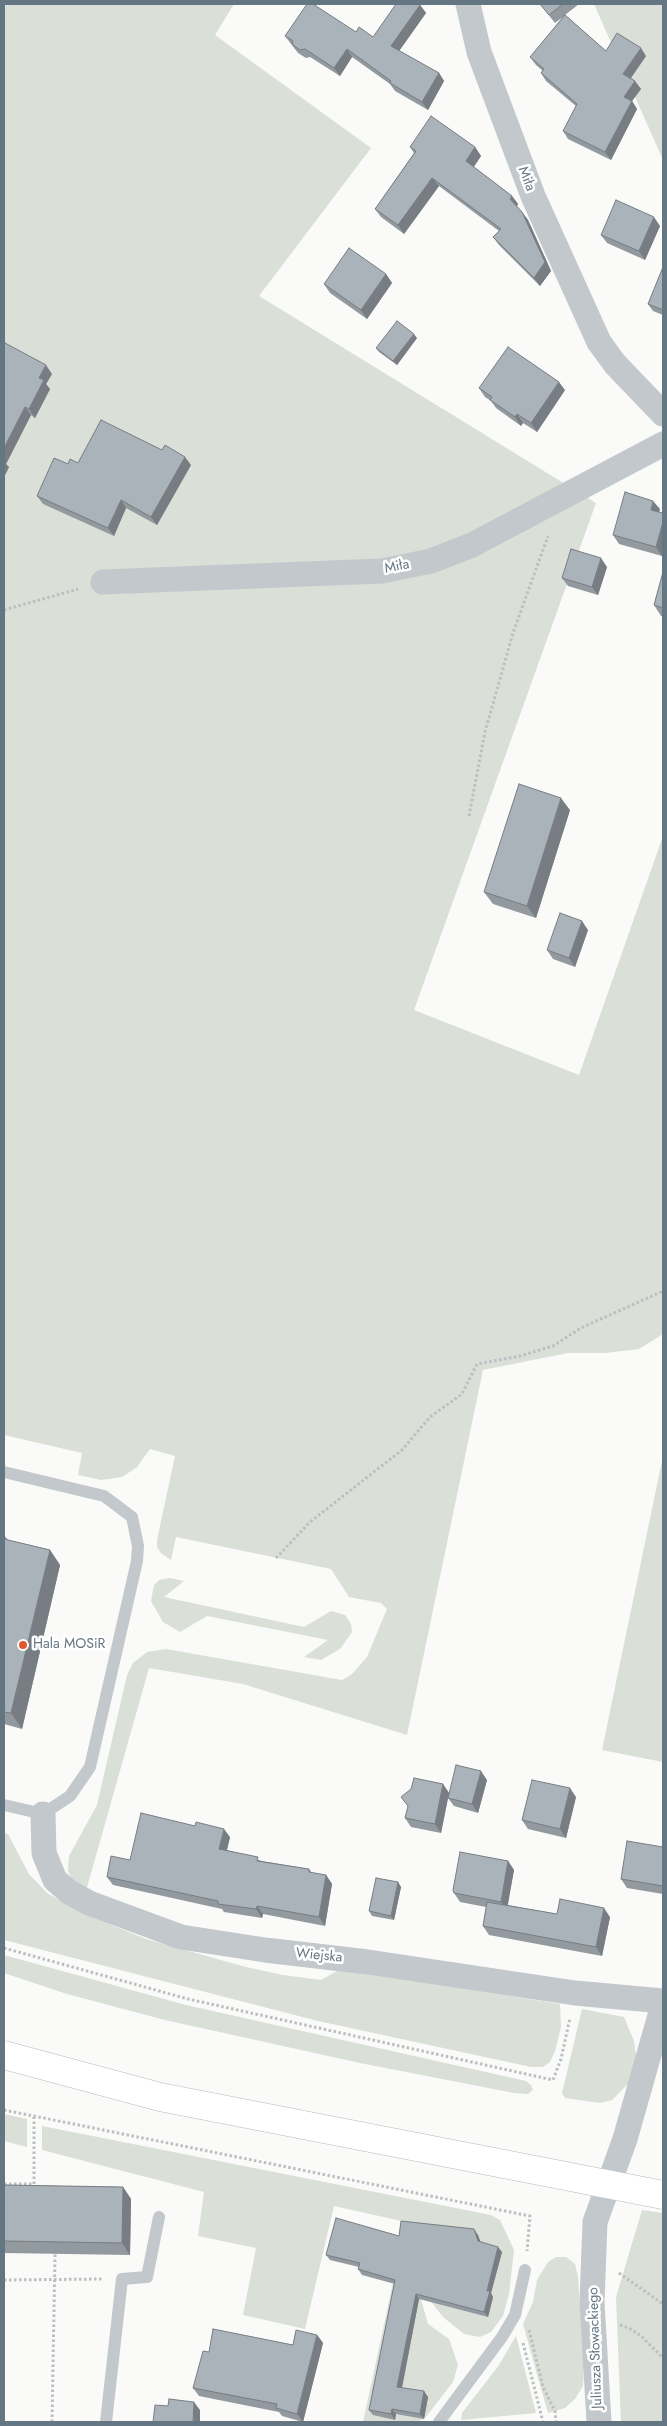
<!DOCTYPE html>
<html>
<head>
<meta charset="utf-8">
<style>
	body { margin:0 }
	#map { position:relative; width:667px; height:2426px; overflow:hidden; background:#fafaf8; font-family:Jost,sans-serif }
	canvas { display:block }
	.frame { position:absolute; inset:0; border:5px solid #657683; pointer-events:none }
</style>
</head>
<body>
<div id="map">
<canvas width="667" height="2426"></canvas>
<div class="frame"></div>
</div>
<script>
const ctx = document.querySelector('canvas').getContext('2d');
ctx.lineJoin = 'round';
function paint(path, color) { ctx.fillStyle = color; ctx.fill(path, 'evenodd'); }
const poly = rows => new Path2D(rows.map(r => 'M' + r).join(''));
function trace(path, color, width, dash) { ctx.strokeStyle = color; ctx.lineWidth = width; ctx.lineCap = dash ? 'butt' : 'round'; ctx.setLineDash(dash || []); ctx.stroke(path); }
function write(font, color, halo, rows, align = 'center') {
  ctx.font = font + ' Jost,sans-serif'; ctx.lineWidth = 5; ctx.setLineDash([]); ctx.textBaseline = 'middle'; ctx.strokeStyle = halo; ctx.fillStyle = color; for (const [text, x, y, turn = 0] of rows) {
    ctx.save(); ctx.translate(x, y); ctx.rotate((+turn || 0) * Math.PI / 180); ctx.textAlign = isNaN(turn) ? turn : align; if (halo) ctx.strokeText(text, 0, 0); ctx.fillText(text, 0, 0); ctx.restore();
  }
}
paint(poly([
	[4,4,234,4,215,35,371,148,259,296,596,503,414,1010,579,1075,663,836,663,1334,639,1349,605,1353,568,1353,483,1370,407,1735,243,1684,149,1668,86,1891,73,1882,68,1871,69,1856,97,1805,127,1675,133,1663,147,1652,166,1649,342,1680,352,1674,367,1657,387,1609,381,1603,349,1597,331,1569,176,1537,171,1560,161,1553,157,1547,157,1540,175,1456,150,1449,137,1467,122,1477,101,1480,78,1475,82,1453,4,1435],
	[594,4,663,4,663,160],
	[663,1456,663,1762,602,1750],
	[170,1578,184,1581,164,1597,304,1627,331,1611,345,1615,351,1624,352,1632,340,1649,321,1660,304,1657,328,1640,207,1616,180,1632,163,1622,151,1601,154,1585,159,1580],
	[4,1833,8,1834,29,1874,47,1893,82,1913,146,1939,246,1967,283,1975,321,1980,337,1971,366,1972,560,2004,561,2027,555,2051,550,2062,543,2067,531,2067,318,2021,4,1940],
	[4,1955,186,2005,526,2081,531,2085,533,2090,528,2094,514,2093,360,2063,165,2020,67,1994,4,1973],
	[582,2009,624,2017,634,2041,637,2062,629,2083,612,2100,600,2103,565,2098,562,2093],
	[4,2114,27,2119,27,2147,4,2141],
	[42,2126,491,2215,500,2220,514,2250,509,2294,503,2316,491,2332,480,2337,464,2334,443,2317,432,2303,428,2271,420,2296,428,2324,449,2339,458,2365,453,2382,425,2418,417,2422,363,2422,406,2222,334,2206,305,2329,243,2315,256,2248,198,2236,204,2192,42,2150],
	[642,2210,663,2213,663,2422,621,2422,616,2297],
	[556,2257,566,2257,575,2264,578,2277,584,2366,583,2386,575,2399,565,2408,548,2413,523,2324,533,2302,537,2280,548,2262],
	[516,2336,536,2413,461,2420,462,2413,499,2365]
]), '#dadfd7');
const primary = poly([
	[4,2055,160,2097,663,2195]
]);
trace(primary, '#b5babe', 29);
trace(poly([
	[4,610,78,589],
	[469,816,485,732,513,633,548,536],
	[276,1558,310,1522,402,1450,430,1417,462,1394,477,1364,520,1356,553,1346,581,1328,663,1291],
	[4,1948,188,1999,553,2080,561,2059,570,2018],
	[4,2110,530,2216,527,2251],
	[4,2184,34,2184,34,2117],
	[619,2273,663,2304],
	[4,2280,103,2279],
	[620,2325,629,2328,641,2336,663,2358],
	[529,2330,543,2387,555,2411,556,2422],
	[523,2343,543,2422],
	[52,2422,55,2254]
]), '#bbbfc2', 3, [2.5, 2.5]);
trace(poly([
	[4,1472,104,1496,132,1517,138,1546,137,1561,90,1767,70,1796,43,1814,4,1805],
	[106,2422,122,2279,147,2277,159,2217],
	[439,2422,502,2337,515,2315,525,2270]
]), '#c3c8cc', 12);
trace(poly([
	[468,4,479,52,533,196,599,342,615,364,663,414],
	[103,582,382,571,431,561,472,545,663,444],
	[43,1814,44,1853,55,1880,69,1892,89,1903,181,1937,265,1950,368,1962,575,1993,663,2001],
	[599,2422,592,2302,595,2222,625,2139,663,2005]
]), '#c3c8cc', 25);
trace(primary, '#fff', 28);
paint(poly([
	[540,4,579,4,565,15,606,51,646,56,631,78,641,89,632,101,637,109,611,160,568,139,563,131,576,106,546,81,541,73,543,71,536,65,530,57,563,17,555,23],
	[420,5,426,13,399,51,439,73,444,81,428,110,395,91,390,84,352,57,340,76,310,57,306,58,298,53,285,36,356,32,373,37],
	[410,147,475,147,481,156,474,167,512,196,518,204,517,206,528,220,551,271,540,286,499,245,493,237,499,231,439,186,404,234,381,217,375,209,414,153],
	[660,226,645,260,607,243,601,235],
	[663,267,663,315,653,311,648,304],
	[386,274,392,283,367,319,330,293,324,284],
	[417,338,397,365,379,352,376,348],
	[4,345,52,374,46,384,50,389,35,418,31,415,6,464,9,467,4,477],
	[479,388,565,390,537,432,523,423,521,426,496,408,491,401,485,397],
	[78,463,191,465,157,525,126,508,114,536,43,504,37,496,68,464],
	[660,509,659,512,663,513,663,553,662,556,619,544,613,535],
	[607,567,598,595,568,586,562,578],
	[663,572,663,617,661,616,654,605],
	[570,810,536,918,493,904,484,892],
	[588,930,575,967,553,959,547,950],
	[4,1535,8,1540,50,1550,60,1565,22,1729,4,1724],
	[487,1780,478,1813,454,1806,448,1798,441,1833,411,1827,405,1818,443,1784,449,1793],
	[576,1797,566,1838,528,1829,522,1820],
	[230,1837,227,1850,262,1861,309,1869,312,1873,326,1875,332,1884,325,1926,263,1914,262,1918,224,1912,222,1909,113,1885,107,1877],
	[663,1847,663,1894,627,1888,621,1879],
	[508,1861,514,1870,507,1905,557,1914,610,1917,602,1956,489,1935,483,1926,486,1907,460,1902,454,1893],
	[398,1882,401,1887,394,1920,372,1916,369,1911],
	[4,2185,123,2187,131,2199,130,2255,4,2253],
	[478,2235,480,2242,502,2252,491,2293,493,2297,488,2317,419,2299,402,2388,428,2397,424,2419,396,2414,395,2420,373,2415,369,2410,395,2284,362,2275,358,2269,359,2267,330,2260,326,2255,399,2236],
	[317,2335,323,2343,303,2422,282,2416,279,2412,199,2396,193,2388,209,2352,293,2345]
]), '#929a9f');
paint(poly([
	[420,5,426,13,397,54,391,46],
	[641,48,646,56,628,82,623,74],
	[347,49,352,57,340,76,334,68],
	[439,73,444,81,428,110,422,102],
	[635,81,641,89,632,101,637,109,611,160,605,152,624,97],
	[475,147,481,156,472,169,466,161],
	[432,178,439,186,404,234,398,225],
	[512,196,518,204,516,207,510,199],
	[522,212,528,220,551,271,540,286,534,278],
	[654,217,660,226,645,260,639,251],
	[386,274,392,283,367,319,361,310],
	[414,334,417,338,397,365,393,361],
	[46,365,52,374,46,384,50,389,35,418,29,409,39,378],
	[559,382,565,390,537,432,531,423],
	[25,407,31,415,6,464,9,467,4,477,4,448],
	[517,414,523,423,521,426,515,417],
	[185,457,191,465,157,525,151,517],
	[121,500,126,508,114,536,108,528],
	[653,501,660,509,657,518,651,510],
	[663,522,663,553,662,556,656,547],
	[601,558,607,567,598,595,592,587],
	[561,798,570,810,536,918,527,906],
	[582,921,588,930,575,967,569,958],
	[50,1550,60,1565,22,1729,11,1713],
	[481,1771,487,1780,478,1813,472,1804],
	[443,1784,449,1793,441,1833,435,1824],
	[570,1788,576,1797,566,1838,560,1829],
	[224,1829,230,1837,225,1858,219,1849],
	[508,1861,514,1870,507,1910,501,1902],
	[326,1875,332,1884,325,1926,319,1917],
	[398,1882,401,1887,394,1920,391,1916],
	[257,1906,263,1914,262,1918,256,1909],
	[604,1908,610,1917,602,1956,596,1947],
	[123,2187,131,2199,130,2255,122,2243],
	[474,2229,478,2235,482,2246,478,2241],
	[498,2247,502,2252,491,2293,493,2297,488,2317,484,2312,487,2291],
	[416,2294,419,2299,401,2392,397,2387],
	[317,2335,323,2343,303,2422,297,2414],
	[424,2391,428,2397,424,2419,420,2414],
	[194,2402,200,2410,200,2422,193,2422],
	[392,2409,396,2414,395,2420,391,2414]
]), '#777d82');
const building = poly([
	[307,4,313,4,356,32,359,27,373,37,396,4,418,4,420,5,391,46,439,73,422,102,390,83,391,81,347,49,334,68,305,49,300,50,293,45,292,40,285,36,307,4],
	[540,4,563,4,549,15,540,4],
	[565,15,606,51,617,33,641,48,623,74,635,81,624,97,632,101,605,152,563,131,577,104,541,73,544,69,530,57,565,15],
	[431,116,475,147,466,161,512,196,510,199,522,212,545,262,534,278,493,237,501,229,432,178,398,225,375,209,416,151,410,147,431,116],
	[616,200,654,217,639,251,601,235,616,200],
	[349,248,386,274,361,310,324,284,349,248],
	[663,267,663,310,648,304,663,267],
	[397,321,414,334,393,361,376,348,397,321],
	[5,343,46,365,39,378,44,380,29,409,25,407,4,448,4,345,5,343],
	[508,347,559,382,531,423,517,414,515,417,490,400,492,397,479,388,508,347],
	[101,420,162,450,165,445,185,457,151,517,121,500,108,528,37,496,54,458,68,464,70,459,78,463,101,420],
	[625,492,653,501,651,510,663,513,663,522,656,547,613,535,625,492],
	[571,549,601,558,592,587,562,578,571,549],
	[663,572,663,608,654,605,663,572],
	[519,784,561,798,527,906,484,892,519,784],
	[560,913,582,921,569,958,547,950,560,913],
	[4,1539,50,1550,11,1713,4,1712,4,1539],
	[456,1765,481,1771,472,1804,448,1798,456,1765],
	[414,1778,443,1784,435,1824,405,1818,408,1806,401,1797,411,1789,414,1778],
	[532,1780,570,1788,560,1829,522,1820,532,1780],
	[141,1813,195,1826,196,1822,224,1829,219,1849,258,1857,257,1861,309,1869,309,1872,326,1875,319,1917,257,1906,256,1909,218,1904,218,1901,107,1877,111,1856,130,1860,141,1813],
	[627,1841,663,1847,663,1886,621,1879,627,1841],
	[460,1852,508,1861,501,1902,454,1893,453,1890,460,1852],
	[376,1878,398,1882,391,1916,369,1911,376,1878],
	[560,1899,604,1908,596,1947,483,1926,487,1902,557,1914,560,1899],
	[4,2185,123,2187,122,2243,4,2241,4,2185],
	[336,2218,399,2236,401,2221,474,2229,478,2241,498,2247,487,2291,490,2291,484,2312,416,2294,397,2387,424,2391,420,2414,392,2409,391,2414,369,2410,395,2280,358,2269,360,2263,326,2255,336,2218],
	[213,2329,293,2345,296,2330,317,2335,297,2414,276,2408,277,2404,193,2388,203,2351,209,2352,213,2329],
	[169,2399,194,2402,193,2422,153,2422,155,2405,168,2406,169,2399]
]);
paint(building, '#aab3b9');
trace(building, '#777d82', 1);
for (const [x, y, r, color] of [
	[23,1645,5,"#e4572e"]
]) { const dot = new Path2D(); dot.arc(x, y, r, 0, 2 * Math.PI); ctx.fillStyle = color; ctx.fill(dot); trace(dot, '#fff', 2); }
write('14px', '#657683', '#fff', [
	["Miła",526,179,69],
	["Miła",397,567,-11],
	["Wiejska",319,1956,6],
	["Juliusza Słowackiego",596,2348,-92]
]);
write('14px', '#657683', '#fff', [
	["Hala MOSiR",33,1645]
], 'left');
</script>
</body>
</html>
